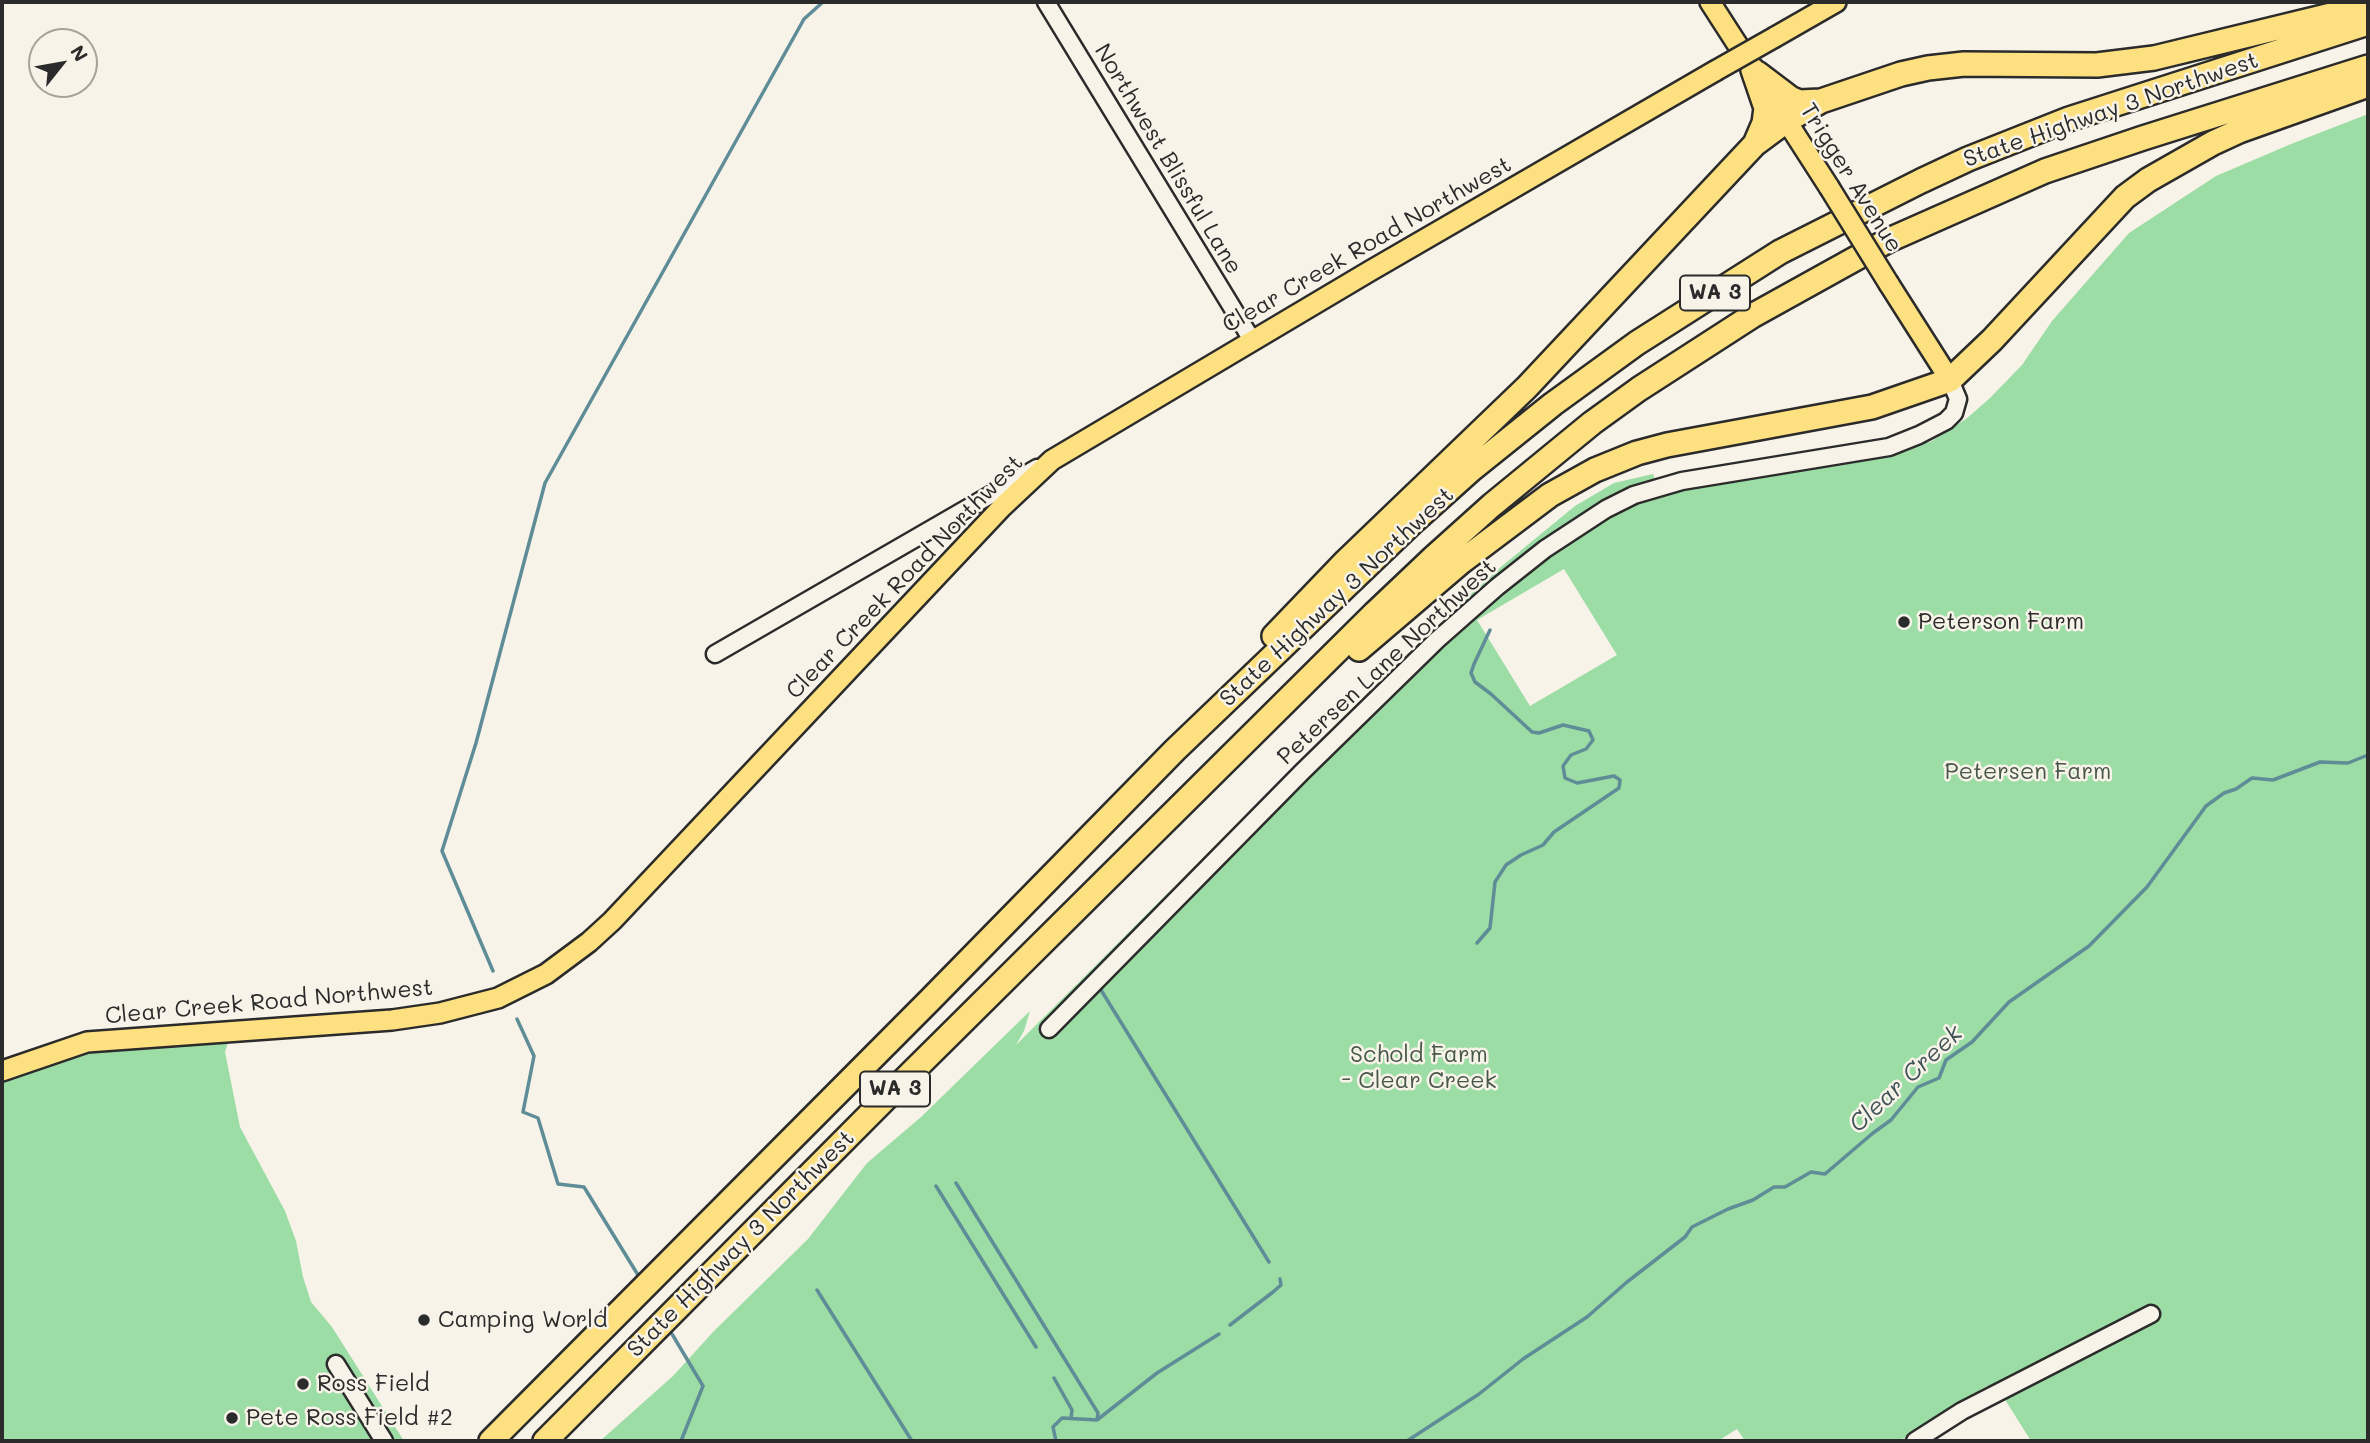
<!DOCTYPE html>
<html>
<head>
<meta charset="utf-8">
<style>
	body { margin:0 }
	#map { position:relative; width:2370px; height:1443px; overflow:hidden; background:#f7f3e8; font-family:Mali,sans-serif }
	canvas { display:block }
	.frame { position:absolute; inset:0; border:4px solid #2b2b2b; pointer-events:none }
	.north { position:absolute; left:28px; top:28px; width:70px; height:70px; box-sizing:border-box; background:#f7f3e8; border:2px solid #a5a39c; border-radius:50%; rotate:59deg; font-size:19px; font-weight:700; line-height:28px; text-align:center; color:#2b2b2b }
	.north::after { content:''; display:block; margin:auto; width:24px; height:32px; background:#2b2b2b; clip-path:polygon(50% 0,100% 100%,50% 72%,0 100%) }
</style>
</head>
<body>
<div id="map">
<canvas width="2370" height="1443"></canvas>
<div class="frame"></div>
<div class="north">N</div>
</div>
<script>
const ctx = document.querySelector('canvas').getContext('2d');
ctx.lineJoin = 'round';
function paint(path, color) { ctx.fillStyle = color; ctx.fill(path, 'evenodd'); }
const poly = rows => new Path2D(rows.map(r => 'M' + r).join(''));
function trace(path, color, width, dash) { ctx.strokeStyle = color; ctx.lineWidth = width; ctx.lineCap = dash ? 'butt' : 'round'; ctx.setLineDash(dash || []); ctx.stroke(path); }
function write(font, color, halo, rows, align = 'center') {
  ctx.font = font + ' Mali,sans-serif'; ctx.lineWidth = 5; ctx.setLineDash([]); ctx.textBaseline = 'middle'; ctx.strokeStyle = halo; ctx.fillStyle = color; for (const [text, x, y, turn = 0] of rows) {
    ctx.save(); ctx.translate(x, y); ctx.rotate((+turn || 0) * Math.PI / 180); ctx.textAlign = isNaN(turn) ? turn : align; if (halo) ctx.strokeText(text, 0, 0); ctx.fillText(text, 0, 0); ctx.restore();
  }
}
paint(poly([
	[2368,114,2368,1441,2031,1441,1999,1390,1987,1386,1899,1441,1831,1441,1829,1439,1826,1441,1745,1441,1737,1429,1718,1441,600,1441,673,1376,714,1331,808,1239,867,1163,921,1117,1030,1011,1024,1031,1016,1045,1397,664,1434,634,1459,605,1502,566,1575,506,1614,483,1653,474,1657,485,1833,455,1930,442,1966,419,1989,399,2022,365,2052,321,2129,233,2216,176,2291,144],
	[1564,569,1617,655,1530,706,1477,620],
	[231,1033,225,1052,240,1127,285,1211,296,1241,303,1277,311,1302,332,1327,404,1441,2,1441,2,1071,62,1050]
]), '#9cdca5');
trace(poly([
	[1477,943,1490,928,1495,882,1506,865,1521,855,1543,845,1554,832,1619,788,1620,780,1614,776,1577,783,1565,778,1563,766,1571,755,1586,749,1593,740,1589,731,1563,725,1539,733,1532,732,1491,694,1475,682,1471,673,1474,664,1490,630],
	[493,971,442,851,476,743,545,483,804,19,823,2],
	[1101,990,1269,1262],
	[517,1019,534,1056,523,1112,538,1118,558,1184,584,1187,638,1275],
	[956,1183,1098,1413,1097,1420],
	[936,1186,1036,1347],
	[817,1290,912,1441],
	[1230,1325,1273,1292,1281,1285,1280,1279],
	[672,1334,703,1386,681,1441],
	[1054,1378,1072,1410,1071,1418],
	[1056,1441,1053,1427,1062,1418,1097,1420,1157,1373,1219,1334],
	[1407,1441,1479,1394,1523,1359,1587,1317,1627,1282,1685,1237,1692,1227,1728,1209,1753,1200,1774,1187,1785,1187,1811,1172,1825,1174,1873,1133,1891,1120,1918,1087,1939,1078,1946,1060,1972,1042,2009,1002,2089,946,2147,887,2206,806,2224,793,2236,789,2252,778,2273,780,2320,762,2348,763,2368,755]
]), '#5e8c97', 3.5);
const minor = poly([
	[1046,2,1252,340],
	[715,654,1037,468],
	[1049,1029,1302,772,1437,640,1497,587,1545,549,1606,509,1634,495,1682,481,1889,447,1919,435,1946,421,1954,413,1958,399,1950,380],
	[336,1364,384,1441],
	[1915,1441,1962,1411,2151,1314]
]);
const major = poly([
	[1710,2,1829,187],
	[1775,37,1836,2],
	[1889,284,1950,380],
	[2,1071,87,1042,392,1020,440,1013,498,998,546,974,589,942,612,921,1002,507,1052,460,1370,271,1715,71]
]);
const highway = poly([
	[1753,70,1766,108,1764,123,1755,144],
	[1757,73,1790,98,1799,102,1821,101],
	[1274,636,1346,561,1527,387,1755,144,1786,121,1821,101,1901,74,1928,68,1964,64,2097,65,2154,58,2368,6],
	[1359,649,1461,562,1550,495,1595,470,1637,453,1667,445,1872,407,1950,380,1992,340,2125,197,2148,180,2213,143,2239,131,2368,85],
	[491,1441,930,1000,1175,750,1414,521,1472,469,1553,404,1637,343,1780,252,1921,181,1968,159,2069,119,2368,23],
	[545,1441,901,1083,1375,613,1433,558,1492,505,1592,423,1639,389,1752,316,1889,240,2045,171,2143,138,2368,67]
]);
trace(minor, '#2b2b2b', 21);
trace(major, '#2b2b2b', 24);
trace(highway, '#2b2b2b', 28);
trace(minor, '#f7f3e8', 16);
trace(major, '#fde080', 19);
trace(highway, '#fde080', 23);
const majorBridge = poly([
	[1715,71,1775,37],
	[1829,187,1889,284]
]);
trace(majorBridge, '#2b2b2b', 24, []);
trace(majorBridge, '#fde080', 19);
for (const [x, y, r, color] of [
	[1904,622,7,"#2b2b2b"],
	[424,1320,7,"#2b2b2b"],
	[303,1384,7,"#2b2b2b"],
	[232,1418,7,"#2b2b2b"]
]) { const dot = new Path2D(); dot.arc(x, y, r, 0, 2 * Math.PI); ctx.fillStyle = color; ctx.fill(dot); trace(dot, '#f7f3e8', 2.5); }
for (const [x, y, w] of [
	[1715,293,70],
	[895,1089,70]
]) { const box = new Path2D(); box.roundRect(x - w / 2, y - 17.5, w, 35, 5); ctx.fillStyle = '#f7f3e8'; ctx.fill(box); trace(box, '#2b2b2b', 2); }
write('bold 21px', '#2b2b2b', null, [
	["WA 3",1715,293],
	["WA 3",895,1089]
]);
write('23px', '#2b2b2b', '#f7f3e8', [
	["State Highway 3 Northwest",2111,110,-19],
	["Northwest Blissful Lane",1168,159,59],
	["Trigger Avenue",1851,178,58],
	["Clear Creek Road Northwest",1367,245,-30],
	["Clear Creek Road Northwest",905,577,-46],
	["State Highway 3 Northwest",1337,597,-43],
	["Petersen Lane Northwest",1387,662,-43],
	["Clear Creek Road Northwest",269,1002,-5],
	["State Highway 3 Northwest",741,1244,-45]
]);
write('23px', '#2b2b2b', '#f7f3e8', [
	["Peterson Farm",1918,622],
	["Camping World",438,1320],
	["Ross Field",317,1384],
	["Pete Ross Field #2",246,1418]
], 'left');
write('23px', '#47574a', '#f7f3e8', [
	["Petersen Farm",2028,772],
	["Schold Farm",1419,1055],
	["- Clear Creek",1419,1081]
]);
write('italic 24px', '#405358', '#f7f3e8', [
	["Clear Creek",1906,1079,-43]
]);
</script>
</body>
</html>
